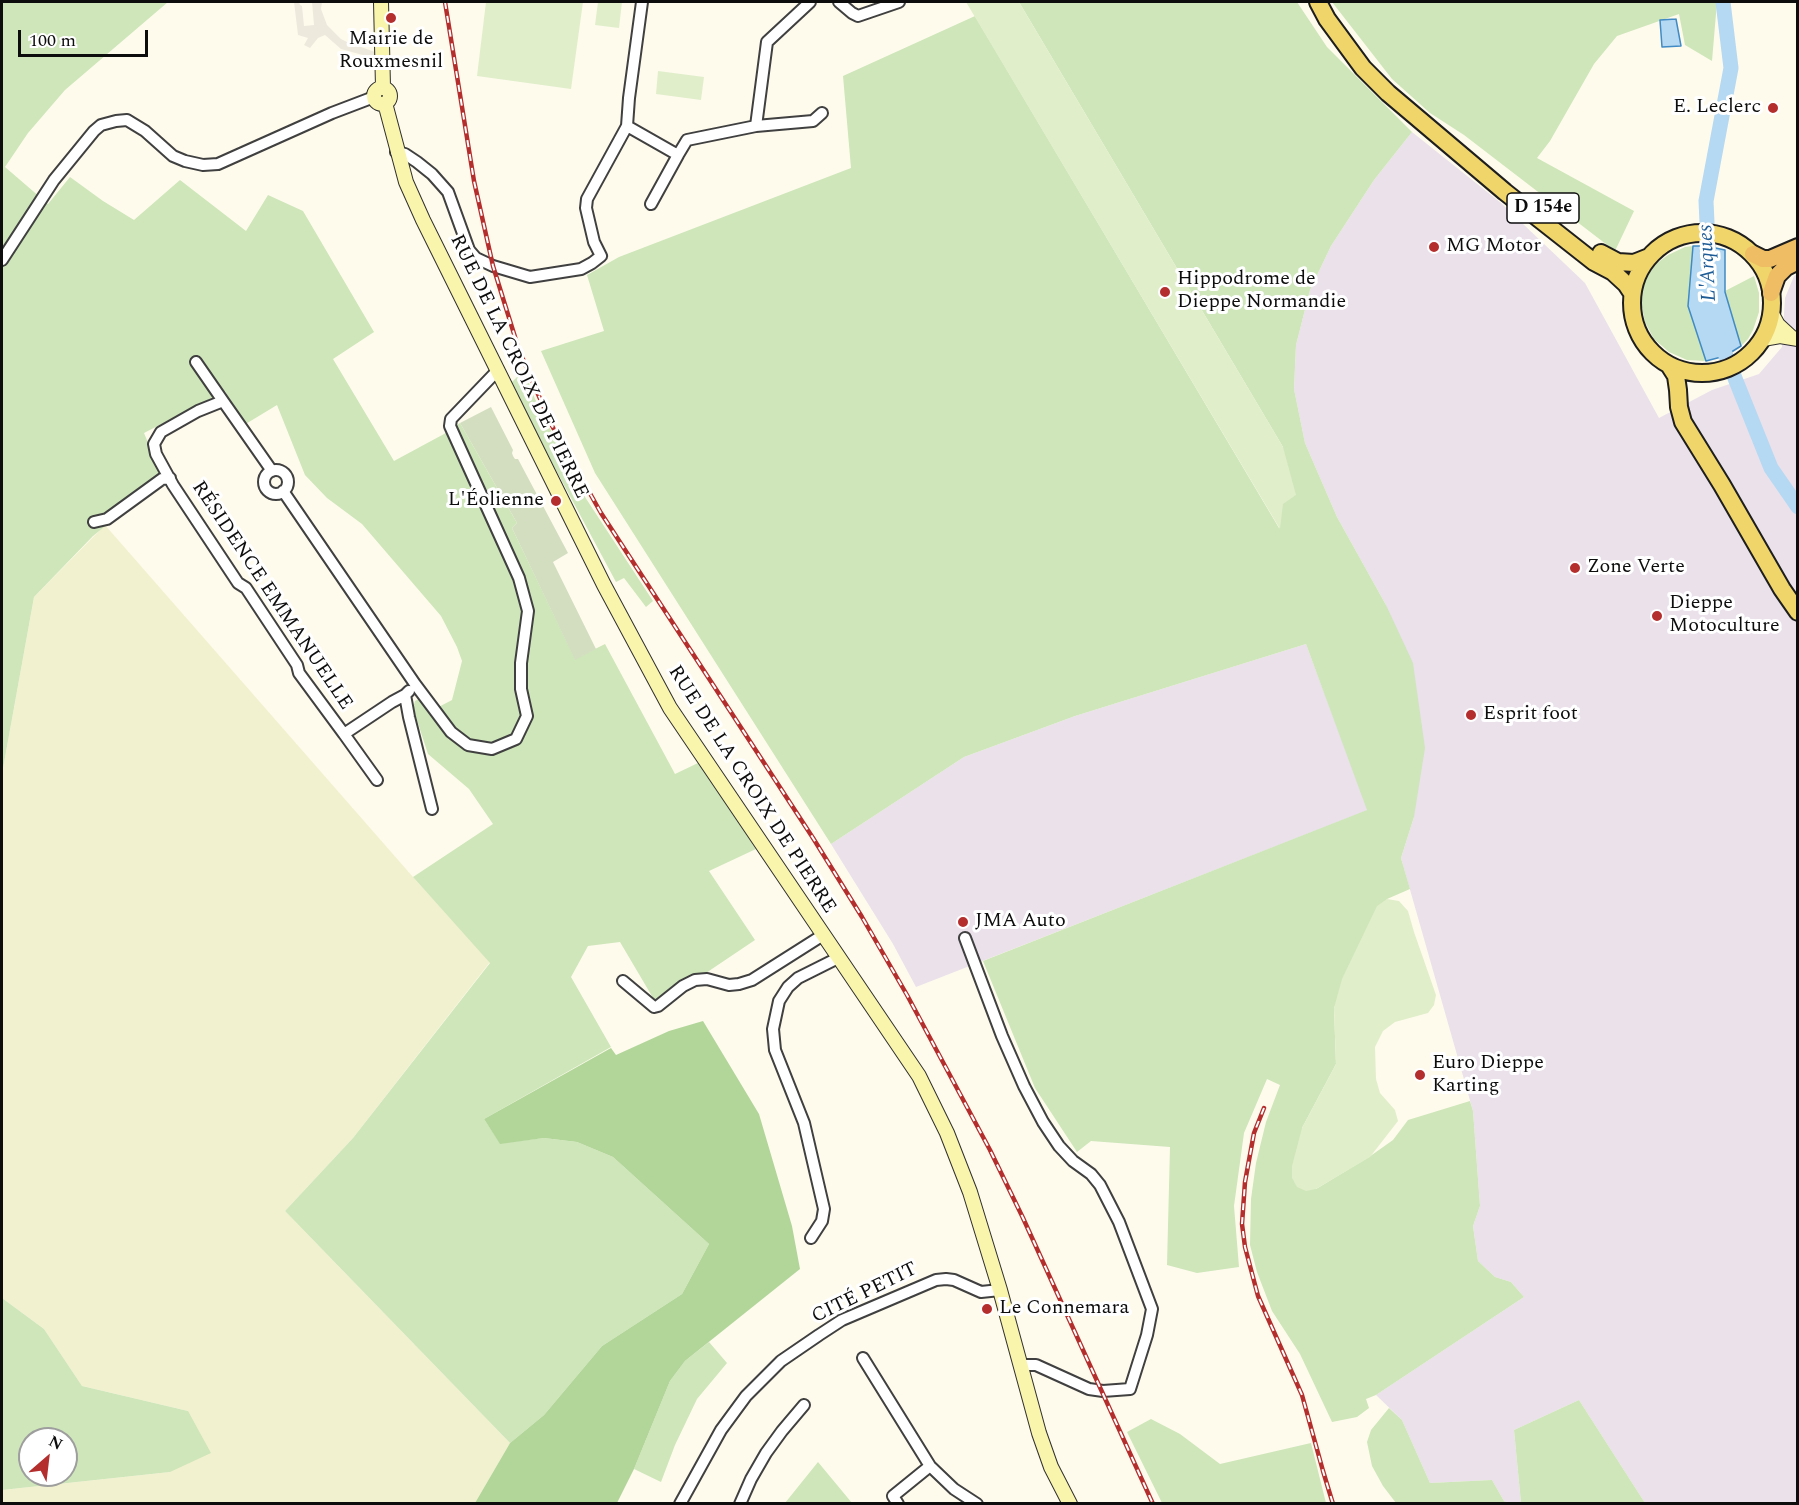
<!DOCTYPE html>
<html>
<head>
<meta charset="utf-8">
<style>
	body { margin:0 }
	#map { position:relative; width:1799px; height:1505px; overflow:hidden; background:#fefbed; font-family:Spectral,serif }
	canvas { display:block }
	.frame { position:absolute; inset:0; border:3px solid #0d0d0d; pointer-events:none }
	.north { position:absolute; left:18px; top:1427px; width:60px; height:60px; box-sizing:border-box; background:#fff; border:2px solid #9e9e9e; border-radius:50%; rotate:28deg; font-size:16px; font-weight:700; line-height:24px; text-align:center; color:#0d0d0d }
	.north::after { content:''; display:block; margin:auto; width:21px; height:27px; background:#b42e2e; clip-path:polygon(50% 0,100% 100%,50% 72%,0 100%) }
	.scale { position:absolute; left:18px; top:30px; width:130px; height:27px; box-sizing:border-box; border:3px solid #0d0d0d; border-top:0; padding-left:8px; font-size:18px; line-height:21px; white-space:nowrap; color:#0d0d0d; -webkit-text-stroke:4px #fff; paint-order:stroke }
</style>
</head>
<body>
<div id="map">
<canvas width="1799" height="1505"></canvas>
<div class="frame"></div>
<div class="north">N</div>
<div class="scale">100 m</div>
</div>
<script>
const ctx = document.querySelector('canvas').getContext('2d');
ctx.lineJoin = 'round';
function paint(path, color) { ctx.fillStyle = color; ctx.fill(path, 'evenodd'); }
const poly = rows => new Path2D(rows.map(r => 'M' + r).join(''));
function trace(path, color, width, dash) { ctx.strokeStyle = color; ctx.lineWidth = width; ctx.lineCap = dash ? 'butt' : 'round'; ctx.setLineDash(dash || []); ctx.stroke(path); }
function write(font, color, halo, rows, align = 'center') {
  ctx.font = font + ' Spectral,serif'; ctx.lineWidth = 6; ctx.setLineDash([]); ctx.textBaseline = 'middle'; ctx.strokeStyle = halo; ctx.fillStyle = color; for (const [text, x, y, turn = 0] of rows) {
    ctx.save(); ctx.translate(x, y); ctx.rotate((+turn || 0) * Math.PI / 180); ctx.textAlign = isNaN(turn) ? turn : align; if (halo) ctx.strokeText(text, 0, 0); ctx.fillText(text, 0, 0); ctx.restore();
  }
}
paint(poly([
	[1412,132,1501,203,1585,283,1659,418,1712,390,1759,374,1782,347,1785,298,1794,276,1797,274,1797,1503,1645,1503,1579,1400,1514,1430,1521,1503,1507,1503,1504,1501,1492,1480,1430,1483,1402,1420,1376,1395,1524,1297,1511,1282,1495,1277,1478,1261,1473,1226,1480,1206,1473,1111,1401,858,1414,817,1386,605,1337,517,1305,443,1294,389,1296,345,1310,290,1331,246,1374,180],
	[1306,644,1368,810,916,987,893,944,831,844,964,757,1075,716]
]), '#eae1eb');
paint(poly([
	[105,525,413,877,490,962,353,1138,285,1211,510,1443,475,1503,2,1503,2,1490,170,1472,188,1411,82,1386,44,1329,2,1298,2,774,34,597]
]), '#f2f1cf');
paint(poly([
	[2,2,168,2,65,90,28,133,5,167,48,204,70,177,103,201,134,220,180,180,246,231,268,195,303,211,374,332,333,359,394,461,444,434,460,423,517,523,512,528,575,659,605,644,675,774,698,763,756,849,709,871,755,940,703,975,691,976,656,1003,620,942,588,946,571,977,611,1047,484,1119,500,1143,544,1138,577,1142,613,1157,709,1244,682,1294,602,1346,544,1415,510,1443,285,1211,353,1138,490,963,413,877,493,824,469,789,428,754,413,708,415,701,419,699,429,712,452,700,462,661,457,647,441,616,362,524,327,498,305,475,277,405,244,425,225,391,144,433,163,479,93,536,34,597,2,774],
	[1019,2,1297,2,1327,47,1412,132,1374,180,1331,246,1310,290,1296,345,1294,389,1305,443,1337,517,1386,605,1413,663,1425,748,1414,817,1401,858,1410,889,1387,899,1334,1008,1336,1064,1302,1128,1316,1189,1369,1157,1393,1140,1408,1120,1470,1101,1473,1111,1480,1206,1473,1226,1478,1261,1495,1277,1511,1282,1524,1297,1376,1395,1366,1399,1369,1408,1357,1417,1332,1422,1300,1354,1272,1311,1257,1272,1250,1245,1251,1199,1256,1163,1266,1122,1280,1085,1267,1079,1244,1133,1234,1206,1239,1267,1197,1273,1167,1265,1170,1147,1091,1141,1077,1152,1035,1088,983,961,1367,810,1306,644,1075,716,964,757,831,844,595,473,541,351,604,331,587,275,619,257,851,168,843,76,975,16,1279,528,1283,447],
	[1332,2,1717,2,1712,61,1685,45,1679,14,1617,36,1594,64,1550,141,1537,158,1634,211,1615,251,1464,135,1430,113,1392,79],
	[1693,246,1688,306,1706,361,1687,360,1669,352,1654,339,1645,322,1641,303,1644,284,1653,266,1668,255,1685,247],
	[1754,276,1759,293,1759,312,1753,330,1748,339,1741,346,1725,291],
	[524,370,535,399,585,497,653,601,646,607,624,578,616,582,549,457,512,382],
	[2,1298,44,1329,82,1386,188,1411,211,1453,170,1472,2,1490],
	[30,1439,66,1439,66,1475,30,1475],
	[709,1342,727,1363,697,1399,675,1445,661,1482,634,1469,670,1381,685,1361],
	[1579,1400,1645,1503,1521,1503,1514,1430],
	[1389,1408,1402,1420,1430,1483,1492,1480,1504,1501,1507,1503,1396,1503,1383,1486,1372,1466,1367,1442,1371,1430],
	[1151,1419,1180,1434,1220,1464,1311,1443,1326,1503,1162,1503,1127,1432],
	[818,1462,852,1503,785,1503]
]), '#cee6b9');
paint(poly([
	[703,1021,759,1114,792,1226,800,1269,685,1361,670,1381,634,1469,617,1503,475,1503,510,1443,544,1415,602,1346,682,1294,709,1244,613,1157,577,1142,544,1138,500,1144,484,1119,611,1048,616,1055,669,1031]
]), '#b2d69a');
paint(poly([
	[491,407,513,450,512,453,513,456,515,459,518,459,568,553,553,562,596,649,575,660,512,528,517,523,460,423]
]), '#d3dec0');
paint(poly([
	[486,2,583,2,571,89,477,76],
	[598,2,622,2,619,28,595,25],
	[966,2,1019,2,1283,447,1296,495,1283,504,1280,529],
	[658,71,704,77,701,100,656,94],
	[1387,899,1399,901,1408,911,1414,932,1436,995,1434,1005,1428,1013,1395,1022,1383,1031,1375,1047,1376,1079,1380,1093,1395,1110,1398,1121,1370,1157,1316,1189,1306,1191,1297,1187,1292,1178,1292,1166,1302,1128,1336,1064,1334,1008,1342,979,1377,906]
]), '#e0eeca');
paint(poly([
	[294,2,299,2,300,5,302,6,304,26,314,25,312,2,322,2,321,9,327,25,341,39,347,42,375,52,377,59,341,49,325,35,318,38,310,48,304,45,308,38,298,35]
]), '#edeadd');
const water = poly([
	[1676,19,1681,46,1662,47,1660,20,1676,19],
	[1693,246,1706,246,1725,250,1725,292,1741,346,1725,356,1706,361,1688,306,1693,246]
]);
paint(water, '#b5d9f2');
trace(water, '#418ac4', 1.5);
trace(poly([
	[1709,266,1706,201,1731,68,1723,2],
	[1718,336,1771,468,1798,507]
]), '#b5d9f2', 15);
const minor = poly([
	[839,2,852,13,858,16,899,2],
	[627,126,678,155,687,140,756,126,813,121,822,113],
	[756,126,767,42,810,2],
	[396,152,405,154,417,162,432,174,448,192,469,250,476,258,493,266,530,277,581,269,592,263,601,256,594,242,586,208,587,199,627,126,629,98,642,2],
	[651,204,678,155],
	[2,260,54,180,94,131,101,125,116,121,127,120,145,131,173,156,185,161,203,165,218,164,332,113,374,97],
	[196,362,223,401],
	'264 482a12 12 0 1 1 24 0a12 12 0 1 1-24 0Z',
	[272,471,223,401,198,411,161,432,154,444,156,454,173,485,238,583,246,588,297,665,299,673,344,734,392,702,405,695],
	[283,491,415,684,451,732,468,745,492,749,516,739,527,716,521,689,521,663,528,611,519,578,450,426,451,419,498,370],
	[94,522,107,519,162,479,170,478],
	[409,691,405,695,409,717,432,809],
	[344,734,377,780],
	[965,938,1002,1036,1024,1086,1043,1122,1059,1146,1073,1161,1091,1174,1100,1185,1119,1222,1152,1309,1147,1335,1130,1389,1103,1391,1089,1389,1036,1365,1020,1365],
	[623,981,654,1007,658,1006,683,986,695,980,707,979,729,985,739,984,752,980,823,935],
	[811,1238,822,1221,824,1209,804,1123,775,1050,773,1029,779,1001,788,987,798,978,838,958],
	[863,1358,930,1466,954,1489,977,1504],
	[680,1504,721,1430,746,1396,781,1361,819,1335,842,1320,936,1280,946,1279,954,1280,981,1292,1000,1290],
	[740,1504,751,1479,766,1453,782,1431,804,1405],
	[898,1504,893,1496,930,1466]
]);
const secondary = poly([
	[381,2,383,87],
	'374 96a8 8 0 1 1 16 0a8 8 0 1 1-16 0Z',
	[385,103,406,182,423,220,604,585,670,708,919,1076,947,1133,970,1192,1000,1290,1039,1433,1051,1467,1070,1504],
	[1772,314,1778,325,1791,337],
	[1763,339,1780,336,1798,339]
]);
const primary = poly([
	[1318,2,1327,19,1363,68,1388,93,1505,192,1594,262,1613,272,1626,284,1632,293],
	'1632 303a70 70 0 1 1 140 0a70 70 0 1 1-140 0Z',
	[1601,253,1618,262,1634,263,1649,257],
	[1669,365,1676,376,1678,390,1679,407,1683,422,1722,485,1782,589,1798,612]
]);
const trunk = poly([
	[1753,254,1763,259,1770,259,1798,247],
	[1771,293,1777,276,1786,267,1798,261]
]);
trace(minor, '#404040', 14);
trace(secondary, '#2f2f2f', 16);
trace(primary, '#1e1e1e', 20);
trace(trunk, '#1e1e1e', 20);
trace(minor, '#fff', 10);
trace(secondary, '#faf5ac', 14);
trace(primary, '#f0d56b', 16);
trace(trunk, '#eebd64', 16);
const rail = poly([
	[445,2,474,181,493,266,519,350,551,424,601,513,813,838,862,917,907,995,990,1150,1023,1218,1153,1504],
	[1264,1108,1254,1133,1245,1182,1242,1224,1245,1247,1258,1296,1302,1395,1323,1471,1333,1504]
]);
trace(rail, '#b42e2e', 4.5);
trace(rail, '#fff', 2, [7]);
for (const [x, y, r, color] of [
	[391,18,6,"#b42e2e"],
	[1773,108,6,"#b42e2e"],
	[1434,247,6,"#b42e2e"],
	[1165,292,6,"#b42e2e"],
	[556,501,6,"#b42e2e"],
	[1575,568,6,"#b42e2e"],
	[1657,616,6,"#b42e2e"],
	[1471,715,6,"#b42e2e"],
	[963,922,6,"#b42e2e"],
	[1420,1075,6,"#b42e2e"],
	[987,1309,6,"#b42e2e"]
]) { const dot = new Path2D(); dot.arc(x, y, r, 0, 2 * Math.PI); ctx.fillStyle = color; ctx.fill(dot); trace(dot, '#fff', 2); }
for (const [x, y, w] of [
	[1543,208,72]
]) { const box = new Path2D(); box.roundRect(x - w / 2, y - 15, w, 30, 4.5); ctx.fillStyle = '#fff'; ctx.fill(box); trace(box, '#0d0d0d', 1.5); }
write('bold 18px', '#0d0d0d', null, [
	["D 154e",1543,208]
]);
write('20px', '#0d0d0d', '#fff', [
	["Mairie de",391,40,"center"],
	["Rouxmesnil",391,63,"center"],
	["E. Leclerc",1761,108,"right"],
	["MG Motor",1446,247],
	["Hippodrome de",1177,280],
	["Dieppe Normandie",1177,303],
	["L'Éolienne",544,501,"right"],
	["Zone Verte",1587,568],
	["Dieppe",1669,604],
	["Motoculture",1669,627],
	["Esprit foot",1483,715],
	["JMA Auto",975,922],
	["Euro Dieppe",1432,1064],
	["Karting",1432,1087],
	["Le Connemara",999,1309]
], 'left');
write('20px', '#0d0d0d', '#fff', [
	["RUE DE LA CROIX DE PIERRE",518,367,64],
	["RÉSIDENCE EMMANUELLE",271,596,56],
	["RUE DE LA CROIX DE PIERRE",751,790,57],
	["CITÉ PETIT",865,1294,-26]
]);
write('italic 21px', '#1e5c96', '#fff', [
	["L'Arques",1709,263,-93]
]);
</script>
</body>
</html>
